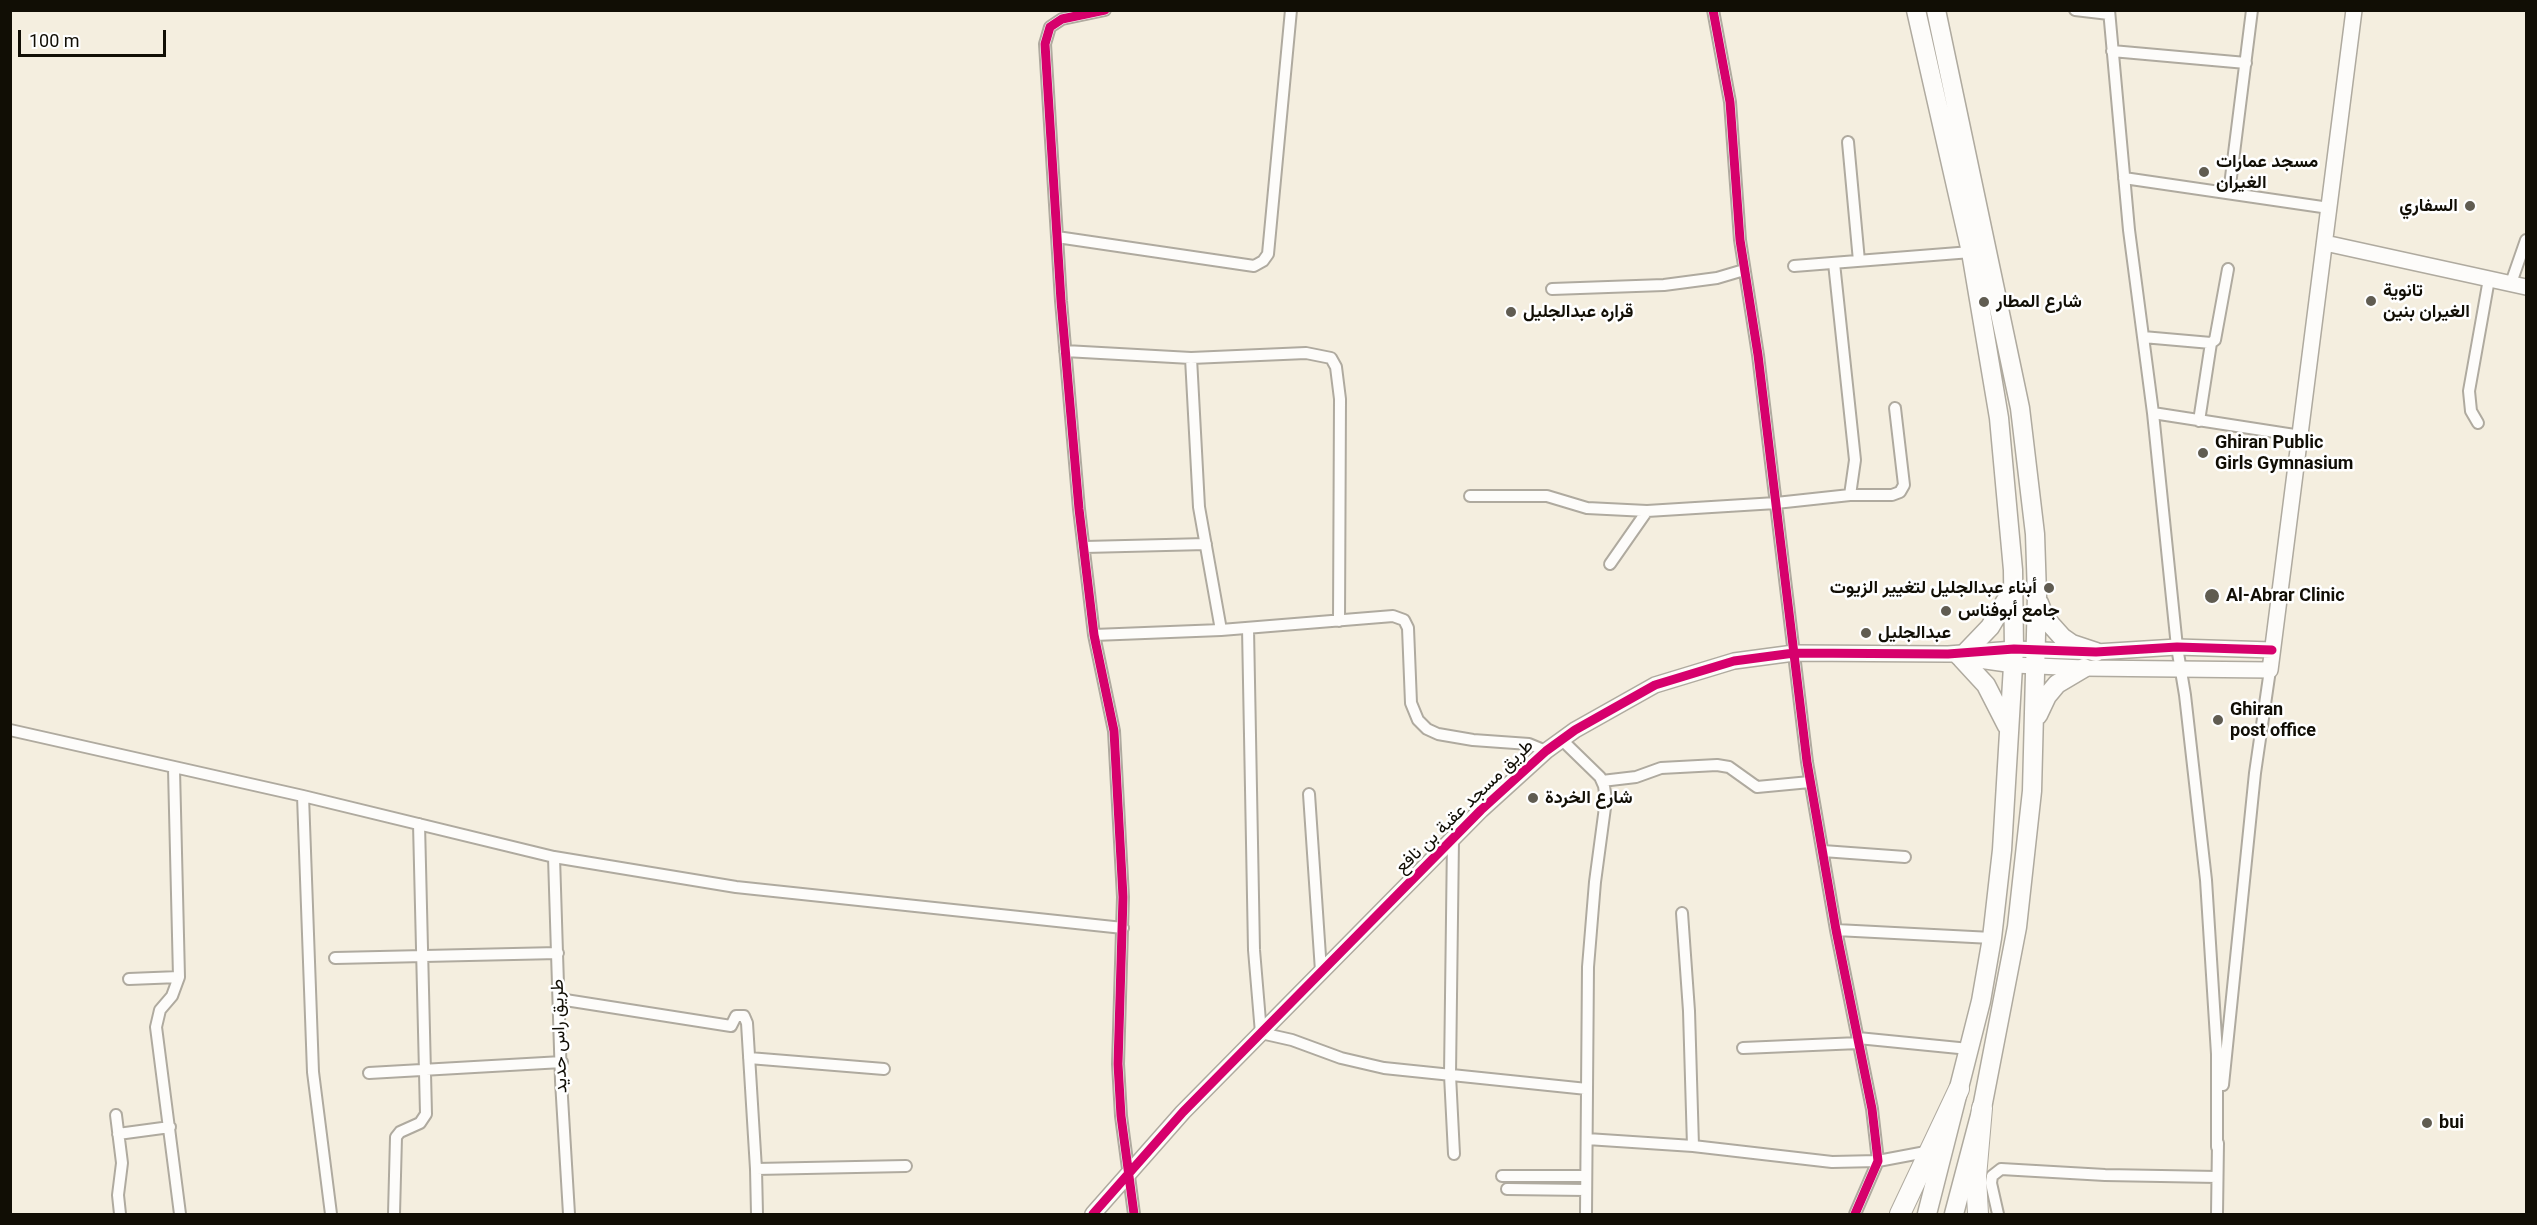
<!DOCTYPE html>
<html>
<head>
<meta charset="utf-8">
<style>
	body { margin:0 }
	#map { position:relative; width:2537px; height:1225px; overflow:hidden; background:#f4eedf; font-family:Roboto,sans-serif }
	canvas { display:block }
	.frame { position:absolute; inset:0; border:12px solid #110e05; pointer-events:none }
	.scale { position:absolute; left:18px; top:30px; width:148px; height:27px; box-sizing:border-box; border:3px solid #110e05; border-top:0; padding-left:8px; font-size:18px; line-height:21px; white-space:nowrap; color:#110e05; -webkit-text-stroke:4px #fff; paint-order:stroke }
</style>
</head>
<body>
<div id="map">
<canvas width="2537" height="1225"></canvas>
<div class="frame"></div>
<div class="scale">100 m</div>
</div>
<script>
const ctx = document.querySelector('canvas').getContext('2d');
ctx.lineJoin = 'round';
const poly = rows => new Path2D(rows.map(r => 'M' + r).join(''));
function trace(path, color, width, dash) { ctx.strokeStyle = color; ctx.lineWidth = width; ctx.lineCap = dash ? 'butt' : 'round'; ctx.setLineDash(dash || []); ctx.stroke(path); }
function write(font, color, halo, rows, align = 'center') {
  ctx.font = font + ' Roboto,Vazirmatn,sans-serif'; ctx.lineWidth = 5; ctx.setLineDash([]); ctx.textBaseline = 'middle'; ctx.strokeStyle = halo; ctx.fillStyle = color; for (const [text, x, y, turn = 0] of rows) {
    ctx.save(); ctx.translate(x, y); ctx.rotate((+turn || 0) * Math.PI / 180); ctx.textAlign = isNaN(turn) ? turn : align; if (halo) ctx.strokeText(text, 0, 0); ctx.fillText(text, 0, 0); ctx.restore();
  }
}
const street = poly([
	[1105,10,1062,19,1050,27,1045,44,1061,301,1079,509,1094,635,1114,731,1123,897,1118,1064,1121,1116,1134,1214],
	[1713,10,1730,102,1740,240,1758,355,1807,762,1836,930,1872,1109,1878,1161,1855,1214],
	[2075,10,2109,14],
	[2109,10,2129,230,2153,413,2177,647,2185,695,2206,880,2217,1054,2217,1147],
	[2112,51,2246,63],
	[1848,142,1859,261],
	[2124,178,2329,208],
	[2229,193,2252,10],
	[1057,237,1254,266,1263,261,1268,254,1291,10],
	[1834,263,1855,460,1850,495],
	[1794,266,1971,252],
	[2511,283,2526,240],
	[1552,289,1664,285,1717,278,1744,270],
	[2143,337,2211,343,2215,340,2228,269],
	[1065,351,1191,358,1306,353,1331,358,1336,367,1340,399,1339,621],
	[1191,358,1199,507,1221,630],
	[2153,413,2301,436],
	[2199,421,2211,343],
	[2478,423,2471,411,2469,391,2489,279],
	[1470,496,1547,496,1587,508,1647,511,1776,503,1850,495,1892,495,1900,492,1904,485,1895,408],
	[1085,547,1206,544],
	[1610,564,1647,511],
	[1248,628,1254,950,1261,1033,1292,1040,1341,1058,1384,1068,1587,1089],
	[1094,635,1221,630,1393,616,1404,620,1408,628,1411,703,1418,720,1427,729,1438,734,1473,740,1529,744,1546,751],
	[10,730,303,796,554,857,736,887,1123,928],
	[1562,740,1600,777,1604,786,1606,800,1595,882,1588,967,1586,1214],
	[174,769,179,977,172,996,160,1010,156,1027,180,1214],
	[1602,781,1636,777,1661,768,1717,765,1729,767,1757,787,1810,782],
	[1309,794,1321,971],
	[303,796,313,1072,331,1214],
	[1453,839,1450,1075,1454,1154],
	[1823,851,1905,857],
	[554,857,561,1081,569,1214],
	[1682,913,1689,1011,1693,1146],
	[1836,930,1992,938],
	[335,958,558,953],
	[129,979,179,977],
	[559,999,731,1026,736,1016,744,1016,747,1023,756,1169,757,1214],
	[1858,1038,1969,1049],
	[1743,1048,1859,1043],
	[749,1058,884,1069],
	[369,1073,562,1062],
	[2223,1085,2255,773,2270,670],
	[116,1115,122,1163,118,1195,120,1214],
	[118,1134,170,1127],
	[1587,1139,1693,1146,1832,1162,1878,1161,1931,1151],
	[756,1169,906,1166],
	[1502,1176,1586,1176],
	[1507,1189,1586,1190],
	[394,1214,396,1137,400,1132,420,1123,426,1114,419,824],
	[1998,1214,1991,1183,1992,1176,2001,1169,2105,1175,2217,1177],
	[2217,1214,2218,1143]
]);
const secondary = poly([
	[2325,243,2526,287],
	[1958,657,2014,665,2084,668,2270,670,2354,10],
	[1093,1214,1183,1112,1481,810,1546,751,1575,730,1655,685,1734,661,1794,653,1948,654,2014,649,2096,652,2177,647,2272,650]
]);
const primary = poly([
	[1916,10,1971,252,1999,418,2013,570,2014,649,2002,850,1992,938,1981,1001,1927,1214],
	[1936,10,2020,408,2035,534,2037,595,2032,791,2017,927,1982,1108,1954,1214],
	[2039,603,2045,618,2062,637,2072,644,2096,652],
	[1967,651,1990,627,2011,592],
	[1962,659,1986,685,2007,726],
	[2038,715,2047,696,2057,684,2084,668]
]);
const highway = poly([
	[1900,1214,1959,1089],
	[1978,1214,1976,1177,1982,1108]
]);
trace(street, '#afaa9f', 14);
trace(secondary, '#afaa9f', 18);
trace(primary, '#afaa9f', 21);
trace(highway, '#afaa9f', 22);
trace(street, '#fdfcfa', 10);
trace(secondary, '#fdfcfa', 15);
trace(primary, '#fdfcfa', 18);
trace(highway, '#fdfcfa', 20);
trace(poly([
	[1105,10,1062,19,1050,27,1045,44,1061,301,1079,509,1094,635,1114,731,1123,897,1118,1064,1121,1116,1134,1214],
	[1713,10,1730,102,1740,240,1758,355,1807,762,1836,930,1872,1109,1878,1161,1855,1214],
	[1093,1214,1183,1112,1481,810,1546,751,1575,730,1655,685,1734,661,1794,653,1948,654,2014,649,2096,652,2177,647,2272,650]
]), '#d6006c', 9);
for (const [x, y, r, color] of [
	[2204,172,6,"#605c51"],
	[2470,206,6,"#605c51"],
	[2371,301,6,"#605c51"],
	[1984,302,6,"#605c51"],
	[1511,312,6,"#605c51"],
	[2203,453,6,"#605c51"],
	[2049,588,6,"#605c51"],
	[2212,596,8,"#605c51"],
	[1946,611,6,"#605c51"],
	[1866,633,6,"#605c51"],
	[2218,720,6,"#605c51"],
	[1533,798,6,"#605c51"],
	[2427,1123,6,"#605c51"]
]) { const dot = new Path2D(); dot.arc(x, y, r, 0, 2 * Math.PI); ctx.fillStyle = color; ctx.fill(dot); trace(dot, '#fff', 2); }
write('bold 18px', '#110e05', '#fff', [
	["مسجد عمارات",2216,162],
	["الغيران",2216,183],
	["السفاري",2458,206,"right"],
	["تانوية",2383,291],
	["الغيران بنين",2383,312],
	["شارع المطار",1996,302],
	["قراره عبدالجليل",1523,312],
	["Ghiran Public",2215,443],
	["Girls Gymnasium",2215,464],
	["أبناء عبدالجليل لتغيير الزيوت",2037,588,"right"],
	["Al-Abrar Clinic",2226,596],
	["جامع أبوفناس",1958,611],
	["عبدالجليل",1878,633],
	["Ghiran",2230,710],
	["post office",2230,731],
	["شارع الخردة",1545,798],
	["bui",2439,1123]
], 'left');
write('18px', '#110e05', '#fff', [
	["طريق مسجد عقبة بن نافع",1465,807,-44],
	["طريق راس حديد",560,1036,-92]
]);
</script>
</body>
</html>
